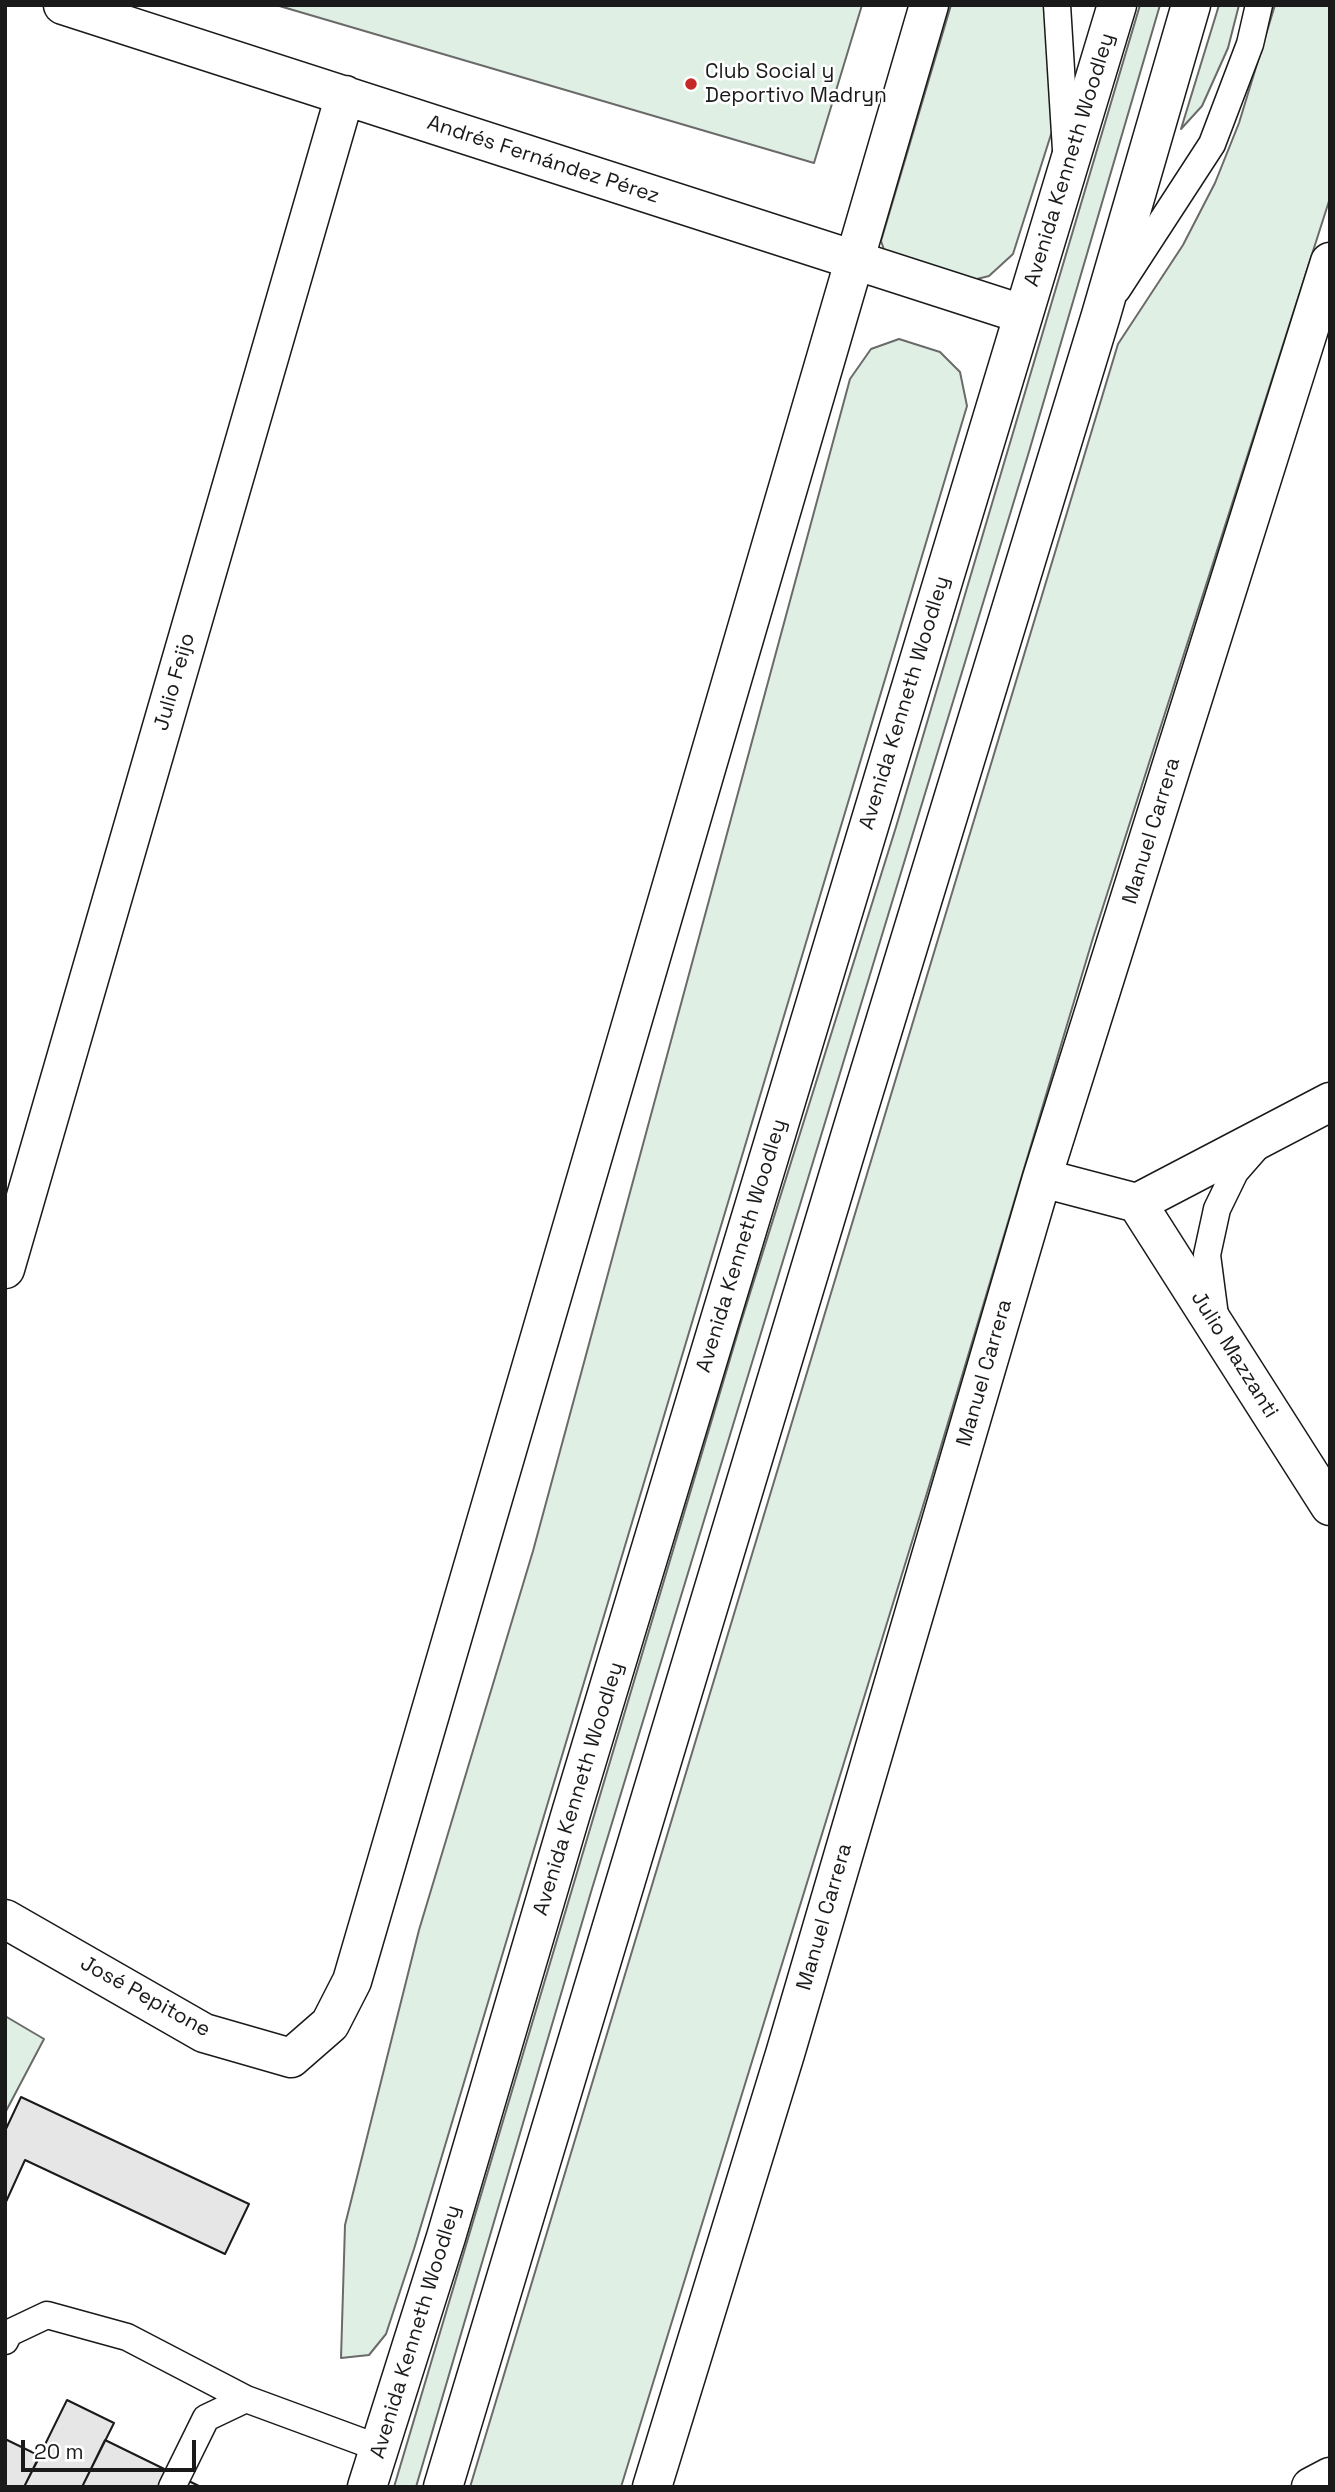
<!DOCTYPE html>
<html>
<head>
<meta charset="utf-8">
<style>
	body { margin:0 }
	#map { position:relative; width:1335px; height:2492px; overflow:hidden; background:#fff; font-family:"Space Grotesk",sans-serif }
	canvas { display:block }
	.frame { position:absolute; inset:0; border:7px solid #1a1a1a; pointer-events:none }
	.scale { position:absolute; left:21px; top:2440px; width:175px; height:32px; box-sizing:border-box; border:4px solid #1a1a1a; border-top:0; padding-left:9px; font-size:21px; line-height:24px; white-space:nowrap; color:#1a1a1a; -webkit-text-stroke:5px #fff; paint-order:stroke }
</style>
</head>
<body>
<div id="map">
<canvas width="1335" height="2492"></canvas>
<div class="frame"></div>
<div class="scale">20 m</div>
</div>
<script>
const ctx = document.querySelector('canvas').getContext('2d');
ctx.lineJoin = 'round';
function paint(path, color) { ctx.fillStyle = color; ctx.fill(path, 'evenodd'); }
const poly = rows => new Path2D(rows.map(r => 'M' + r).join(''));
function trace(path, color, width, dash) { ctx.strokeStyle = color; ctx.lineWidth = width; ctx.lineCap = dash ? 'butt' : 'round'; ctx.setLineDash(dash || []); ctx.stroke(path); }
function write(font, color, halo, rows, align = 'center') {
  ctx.font = font + ' "Space Grotesk",sans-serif'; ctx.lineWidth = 5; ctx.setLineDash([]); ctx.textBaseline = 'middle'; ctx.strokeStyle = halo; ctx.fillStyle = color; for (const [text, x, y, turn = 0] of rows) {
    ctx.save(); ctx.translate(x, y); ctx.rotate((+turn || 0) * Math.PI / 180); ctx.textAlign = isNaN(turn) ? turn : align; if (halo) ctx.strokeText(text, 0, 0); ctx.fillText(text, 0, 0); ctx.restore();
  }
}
const green = poly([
	[276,5,862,5,814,163,276,5],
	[951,5,1047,5,1054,125,1013,254,989,276,953,285,890,267,881,241,951,5],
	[1140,5,1160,5,1028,455,591,1892,416,2487,394,2487,741,1322,896,827,1140,5],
	[1219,5,1239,5,1228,48,1202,106,1181,129,1219,5],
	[1275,5,1330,5,1330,198,1093,938,927,1493,621,2487,470,2487,1118,344,1183,245,1215,183,1239,123,1275,5],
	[899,339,940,352,960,372,967,406,414,2249,386,2334,369,2355,341,2358,345,2225,419,1930,533,1551,850,379,871,349,899,339],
	[5,2016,44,2039,5,2113,5,2016]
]);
paint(green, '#e0efe3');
trace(green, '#6a6a6a', 2);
const building = poly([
	[21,2097,249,2204,225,2254,25,2160,5,2204,5,2131,21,2097],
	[67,2400,114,2423,82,2487,24,2487,67,2400],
	[5,2439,40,2456,24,2487,5,2487,5,2439],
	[105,2440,201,2487,82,2487,105,2440]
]);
paint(building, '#e6e6e6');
trace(building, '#1a1a1a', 2);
const lane = poly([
	[1057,5,1066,150],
	[1117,290,1212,144,1250,44,1259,5],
	[1215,1316,1207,1255,1217,1209,1235,1172,1256,1148],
	[5,2341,9,2333,47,2315,127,2337,246,2399],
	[172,2487,206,2418,246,2399,379,2448]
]);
const street = poly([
	[63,5,1022,314],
	[1042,1178,1137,1203],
	[1137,1203,1330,1506],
	[1137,1203,1330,1102],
	[5,1269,345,95],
	[5,1919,204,2033,291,2058,330,2024,352,1981,929,5],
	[652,2487,785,2054,1042,1178,1330,262],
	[1311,2487,1330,2477]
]);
const primary = poly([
	[367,2487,446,2237,571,1813,1117,5],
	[443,2487,853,1127,1101,315,1191,5]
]);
trace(lane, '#1a1a1a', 29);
trace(street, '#1a1a1a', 41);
trace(primary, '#1a1a1a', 41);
trace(lane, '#fff', 26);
trace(street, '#fff', 38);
trace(primary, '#fff', 38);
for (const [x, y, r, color] of [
	[691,84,7,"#c62828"]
]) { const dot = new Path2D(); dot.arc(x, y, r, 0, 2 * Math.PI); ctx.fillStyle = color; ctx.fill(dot); trace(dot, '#fff', 2.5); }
write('21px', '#1a1a1a', '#fff', [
	["Club Social y",705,72],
	["Deportivo Madryn",705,96]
], 'left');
write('21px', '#1a1a1a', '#fff', [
	["Andrés Fernández Pérez",543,160,18],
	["Avenida Kenneth Woodley",1070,160,-73],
	["Julio Feijo",175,682,-74],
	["Avenida Kenneth Woodley",905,703,-73],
	["Manuel Carrera",1152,831,-73],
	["Avenida Kenneth Woodley",742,1246,-73],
	["Julio Mazzanti",1234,1355,58],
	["Manuel Carrera",985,1373,-74],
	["Avenida Kenneth Woodley",579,1789,-73],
	["Manuel Carrera",825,1917,-74],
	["José Pepitone",145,1997,29],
	["Avenida Kenneth Woodley",416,2332,-73]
]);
</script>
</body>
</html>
